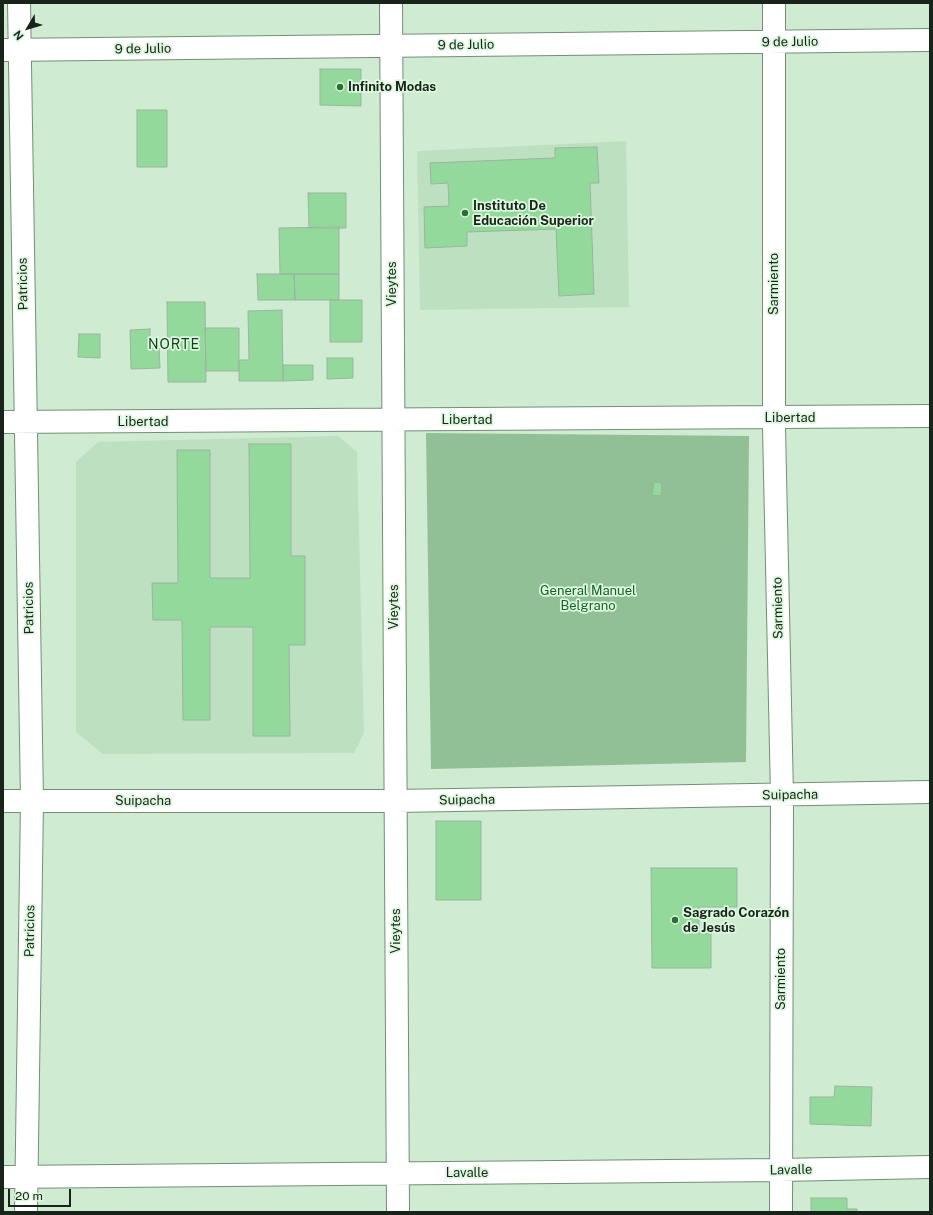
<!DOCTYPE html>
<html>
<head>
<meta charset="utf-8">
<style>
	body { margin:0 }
	#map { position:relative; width:933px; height:1215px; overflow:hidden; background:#cfebd1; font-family:"Public Sans",sans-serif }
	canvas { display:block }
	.frame { position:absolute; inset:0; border:4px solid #182319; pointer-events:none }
	.north { position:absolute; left:8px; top:8px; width:40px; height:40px; -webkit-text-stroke:3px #dcf8de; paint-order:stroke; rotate:232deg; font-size:11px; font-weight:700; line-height:16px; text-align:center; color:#182319 }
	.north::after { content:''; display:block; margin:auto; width:14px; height:18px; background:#182319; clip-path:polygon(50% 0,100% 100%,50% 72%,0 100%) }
	.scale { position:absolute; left:8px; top:1189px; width:63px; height:18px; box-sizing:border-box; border:2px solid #182319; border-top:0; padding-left:5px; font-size:12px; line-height:14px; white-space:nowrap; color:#182319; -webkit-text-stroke:3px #dcf8de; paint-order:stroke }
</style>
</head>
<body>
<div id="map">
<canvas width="933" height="1215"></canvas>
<div class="frame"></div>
<div class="north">N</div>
<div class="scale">20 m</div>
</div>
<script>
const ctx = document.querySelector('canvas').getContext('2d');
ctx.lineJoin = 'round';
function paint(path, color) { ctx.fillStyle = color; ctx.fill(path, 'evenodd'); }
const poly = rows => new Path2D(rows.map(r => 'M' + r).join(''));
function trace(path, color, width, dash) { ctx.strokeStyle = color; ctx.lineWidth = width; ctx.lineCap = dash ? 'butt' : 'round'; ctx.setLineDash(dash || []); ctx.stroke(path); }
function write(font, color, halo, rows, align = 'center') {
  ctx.font = font + ' "Public Sans",sans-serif'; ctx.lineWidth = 3.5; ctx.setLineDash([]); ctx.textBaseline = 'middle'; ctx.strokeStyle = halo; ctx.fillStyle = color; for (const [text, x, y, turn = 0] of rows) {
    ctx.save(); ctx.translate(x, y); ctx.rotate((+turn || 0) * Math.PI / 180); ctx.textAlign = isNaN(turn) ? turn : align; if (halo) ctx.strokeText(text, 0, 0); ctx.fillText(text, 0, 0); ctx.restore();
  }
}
paint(poly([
	[626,141,629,307,420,310,417,151],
	[338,436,357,452,364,733,354,753,103,754,76,732,76,462,98,442]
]), '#bde0c0');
paint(poly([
	[426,433,749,436,746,762,431,769]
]), '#92c096');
const building = poly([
	[320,69,361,69,361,106,320,105,320,69],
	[137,110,167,110,167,167,137,167,137,110],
	[597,147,599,183,590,183,594,294,559,296,556,229,467,232,467,246,425,248,424,207,449,206,448,183,431,184,430,163,555,158,555,148,597,147],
	[308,193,346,193,346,228,309,228,308,193],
	[339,227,339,274,280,274,279,228,339,227],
	[257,274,294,274,295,300,258,300,257,274],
	[294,274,339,274,339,300,295,300,294,274],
	[330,300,362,300,362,342,330,342,330,300],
	[167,302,205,302,206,382,168,382,167,302],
	[282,310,283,381,239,381,239,360,249,360,248,311,282,310],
	[205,328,239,328,239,371,206,371,205,328],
	[150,329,150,346,159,346,160,368,131,369,130,330,150,329],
	[79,334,100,334,100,358,78,357,79,334],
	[327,358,353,358,353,378,327,379,327,358],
	[283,365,313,365,313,380,283,381,283,365],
	[249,444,291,444,291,556,305,556,305,645,289,645,290,736,253,736,253,627,210,627,210,720,183,720,182,620,153,620,152,583,178,583,177,450,210,450,210,578,250,578,249,444],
	[654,482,662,483,661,496,652,495,654,482],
	[436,821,481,821,481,900,436,900,436,821],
	[651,868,737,868,737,907,699,907,699,933,711,933,711,968,652,968,651,868],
	[835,1086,872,1087,871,1126,810,1124,810,1097,834,1097,835,1086],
	[811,1198,847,1198,847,1209,857,1209,857,1212,811,1212,811,1198]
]);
paint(building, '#94d99c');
trace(building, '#9ab59c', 1);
const minor = poly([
	[19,3,32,801,26,1212],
	[391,3,398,1212],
	[774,3,774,428,782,795,781,1212],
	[3,50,930,40],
	[3,422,930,416],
	[3,801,395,801,930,792],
	[3,1177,780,1170,930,1167]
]);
trace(minor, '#748e76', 24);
trace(minor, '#fff', 22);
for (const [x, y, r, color] of [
	[340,87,4,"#2c6e38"],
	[465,213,4,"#2c6e38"],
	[675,920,4,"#2c6e38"]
]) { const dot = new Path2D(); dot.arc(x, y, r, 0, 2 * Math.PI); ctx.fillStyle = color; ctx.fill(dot); trace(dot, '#dcf8de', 1.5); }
write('13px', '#182319', '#dcf8de', [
	["9 de Julio",790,42,-1],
	["9 de Julio",466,45,-1],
	["9 de Julio",143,49,-1],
	["Patricios",23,284,-91],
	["Vieytes",392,284,-90],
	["Sarmiento",774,284,-90],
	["Libertad",790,418],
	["Libertad",467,420],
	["Libertad",143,422],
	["Vieytes",394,607,-90],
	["Patricios",29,608,-91],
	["Sarmiento",778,608,-91],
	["Suipacha",790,795,-1],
	["Suipacha",467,800,-1],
	["Suipacha",143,801],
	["Patricios",30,931,-89],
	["Vieytes",396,931,-90],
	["Sarmiento",781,979,-90],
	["Lavalle",791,1170,-1],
	["Lavalle",467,1173]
]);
write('bold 13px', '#182319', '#dcf8de', [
	["Infinito Modas",348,87],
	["Instituto De",473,206],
	["Educación Superior",473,221],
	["Sagrado Corazón",683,913],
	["de Jesús",683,928]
], 'left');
write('13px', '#196129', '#dcf8de', [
	["General Manuel",588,591],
	["Belgrano",588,606]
]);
ctx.letterSpacing = '1px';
write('14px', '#103e19', '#dcf8de', [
	["NORTE",174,345]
]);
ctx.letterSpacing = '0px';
</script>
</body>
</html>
